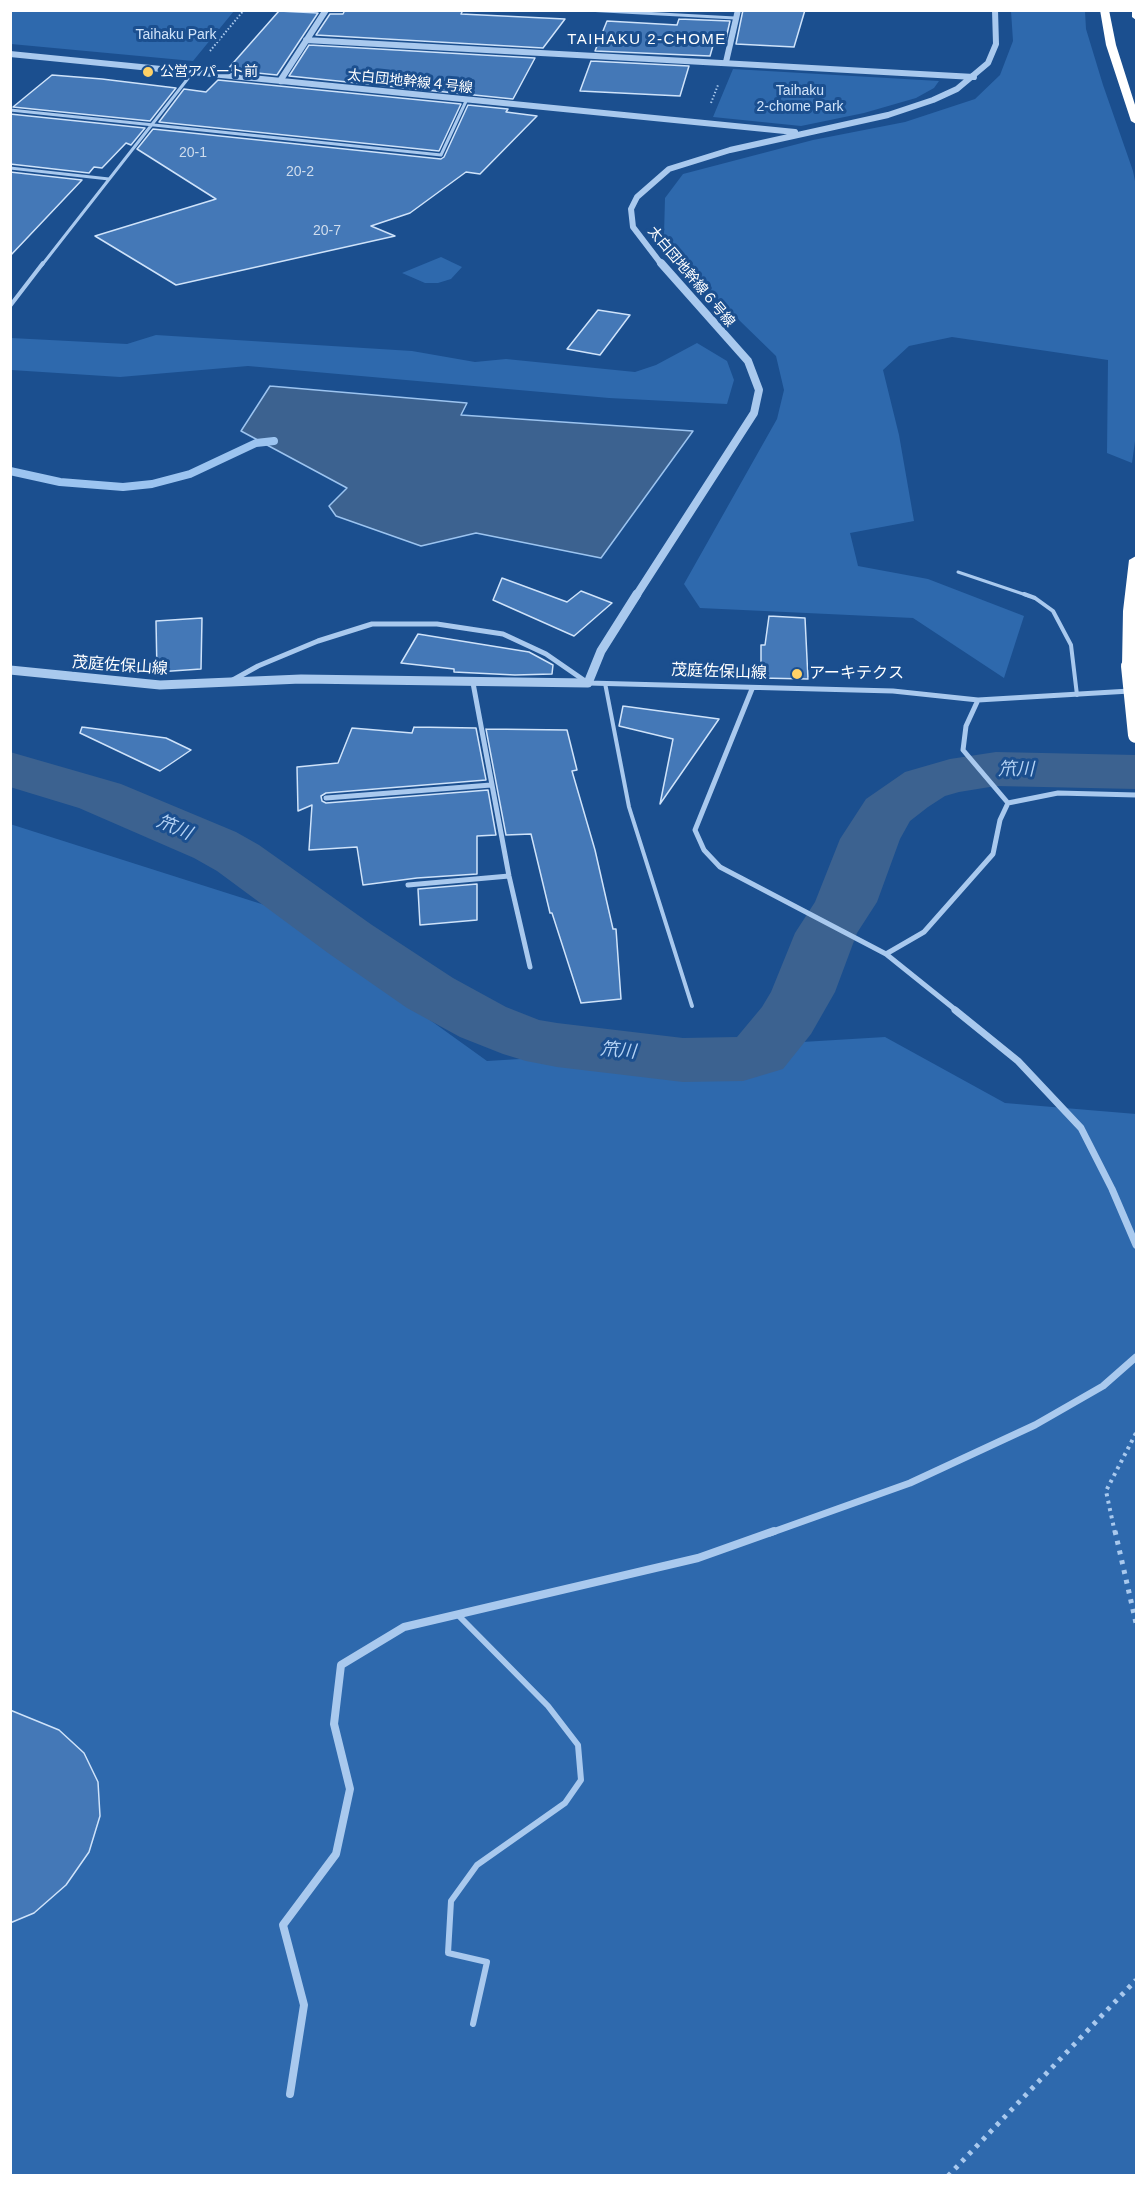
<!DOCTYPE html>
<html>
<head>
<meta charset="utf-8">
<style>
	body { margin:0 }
	#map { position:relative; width:1147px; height:2186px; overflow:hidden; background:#1b4f8f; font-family:Helvetica,sans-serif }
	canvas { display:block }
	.frame { position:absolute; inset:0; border:12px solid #fff; pointer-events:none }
</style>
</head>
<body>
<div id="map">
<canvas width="1147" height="2186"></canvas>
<div class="frame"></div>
</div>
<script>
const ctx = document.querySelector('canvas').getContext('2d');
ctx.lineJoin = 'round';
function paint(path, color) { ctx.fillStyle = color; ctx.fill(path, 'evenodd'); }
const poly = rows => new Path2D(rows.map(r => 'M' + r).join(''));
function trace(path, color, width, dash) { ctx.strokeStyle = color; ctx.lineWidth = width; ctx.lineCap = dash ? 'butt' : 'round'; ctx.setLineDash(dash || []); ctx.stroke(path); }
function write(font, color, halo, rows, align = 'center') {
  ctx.font = font + ' Helvetica,"Noto Sans JP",sans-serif'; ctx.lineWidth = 6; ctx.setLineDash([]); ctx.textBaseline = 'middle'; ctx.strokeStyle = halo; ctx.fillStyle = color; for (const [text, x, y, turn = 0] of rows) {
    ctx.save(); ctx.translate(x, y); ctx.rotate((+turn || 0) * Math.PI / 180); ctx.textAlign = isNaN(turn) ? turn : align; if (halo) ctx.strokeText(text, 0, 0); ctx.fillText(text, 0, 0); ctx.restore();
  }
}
paint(poly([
	[10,11,11,10,234,11,193,61,11,44],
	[1011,11,1085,11,1086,29,1103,85,1133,171,1136,186,1136,434,1132,463,1107,453,1108,360,952,337,909,346,883,370,899,435,914,521,850,533,858,566,928,579,1024,616,1004,678,913,618,700,608,684,584,777,419,784,390,776,356,703,285,664,235,665,198,683,174,813,140,905,122,975,99,1000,75,1013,41],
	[733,69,939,81,934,88,916,98,864,113,801,126,713,117],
	[441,257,462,267,451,279,438,283,425,283,402,273],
	[156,335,412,351,475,362,506,359,635,372,656,365,697,343,727,361,734,380,727,404,609,398,248,366,120,377,11,370,11,338,127,344],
	[10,824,274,908,487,1061,885,1037,1005,1103,1136,1114,1136,2175,11,2175]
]), '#2e69ad');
const water = poly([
	[270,386,467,403,461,415,693,431,601,558,476,533,421,546,336,516,329,506,347,488,241,431,270,386]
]);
paint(water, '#3c6290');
trace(water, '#9cc4f0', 1.5);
trace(poly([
	[10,471,60,482,123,487,152,484,190,474,256,443,274,441]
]), '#9cc4f0', 8);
paint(poly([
	[10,752,121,784,236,832,259,845,372,925,453,978,506,1007,539,1020,557,1023,683,1038,737,1037,762,1007,771,992,795,933,815,902,840,839,866,799,905,772,950,759,996,752,1136,755,1136,789,996,786,959,792,945,796,928,807,910,821,900,839,877,902,857,933,835,992,811,1034,783,1069,743,1081,683,1082,557,1067,526,1061,503,1054,460,1037,407,1008,328,953,217,871,194,858,79,808,10,787,10,752]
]), '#3c6290');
const building = poly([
	[345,10,463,10,461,14,565,19,543,48,316,35,330,14,343,14,345,10],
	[743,10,805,10,794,47,736,44,743,10],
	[279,11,318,13,277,75,227,70,279,11],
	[679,19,730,21,725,43,714,42,710,56,595,51,607,21,677,25,679,19],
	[309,45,535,58,513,99,289,76,309,45],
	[591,61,689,66,680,96,580,91,591,61],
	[52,75,102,79,176,88,150,121,13,107,52,75],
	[218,80,279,86,461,104,439,151,159,122,184,89,206,92,218,80],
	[468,105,508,109,506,112,537,116,480,174,466,172,410,213,371,226,395,236,176,285,95,236,216,199,137,149,153,129,441,159,444,157,468,105],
	[10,114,145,128,131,145,126,143,102,168,94,167,89,173,10,164,10,114],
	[10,172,82,180,10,256,10,172],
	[598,310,630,315,600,355,567,349,598,310],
	[502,578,567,602,581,591,612,603,574,636,493,600,502,578],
	[769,616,805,618,808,679,761,678,761,645,765,645,769,616],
	[202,618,201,669,157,672,156,621,202,618],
	[418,634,529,652,553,665,552,674,515,675,454,672,454,669,401,663,418,634],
	[623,706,719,719,660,804,673,739,619,726,623,706],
	[82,727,166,738,191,750,160,771,80,733,82,727],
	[414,727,476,728,486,780,326,793,321,796,322,801,326,803,488,790,496,835,477,836,477,874,417,878,363,885,357,847,309,850,312,805,298,811,297,767,338,763,352,728,412,733,414,727],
	[486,729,567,730,577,770,572,771,595,850,613,929,616,929,621,999,581,1003,552,913,550,913,531,834,506,835,486,729],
	[477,884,477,920,420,925,418,889,477,884],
	[10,1710,59,1730,84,1753,98,1782,100,1816,89,1852,66,1885,34,1913,10,1923,10,1710]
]);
paint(building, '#4478b7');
trace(building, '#cfe3fa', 1.5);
trace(poly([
	[210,51,244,10],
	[711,103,718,85],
	[759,107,763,98]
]), '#a9c9ee', 2, [1.5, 2]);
trace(poly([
	[1115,1533,1106,1491,1136,1433]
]), '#a9c9ee', 4, [3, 4.5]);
trace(poly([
	[1115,1531,1136,1623],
	[948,2176,1136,1980]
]), '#a9c9ee', 5, [4, 6]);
trace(poly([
	[958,572,1029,596]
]), '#a9c9ee', 3);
trace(poly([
	[1024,594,1035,598,1053,611,1071,645,1077,695],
	[605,683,629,807,692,1006]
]), '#a9c9ee', 4);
trace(poly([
	[458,1615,548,1706,578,1745,581,1780,565,1803,477,1865,451,1901,448,1953,487,1962,473,2024]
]), '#a9c9ee', 6);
trace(poly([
	[586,10,735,18],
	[10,110,441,155,467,99],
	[10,168,109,179],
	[42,265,193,72]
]), '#a9c9ee', 3);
trace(poly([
	[10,306,43,263]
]), '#a9c9ee', 4);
trace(poly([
	[231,681,258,666,318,641,372,624,437,624,503,634,546,654,588,683,893,691,978,700,1130,691],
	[473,683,509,876,530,967],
	[752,689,695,830,704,850,720,867,886,954],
	[978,700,966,726,963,750,1008,803],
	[326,798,491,785],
	[408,885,509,876],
	[957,1011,886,954,924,932,993,854,1000,820,1008,803,1058,793,1136,795]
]), '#a9c9ee', 5);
trace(poly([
	[955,1010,1018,1061,1081,1128,1112,1189,1136,1245],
	[770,1533,910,1483,1035,1425,1103,1386,1136,1357]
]), '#a9c9ee', 7);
trace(poly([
	[290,2094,304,2005,283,1925,336,1854,350,1789,334,1724,341,1665,404,1627,698,1558,774,1531]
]), '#a9c9ee', 8);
trace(poly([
	[306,40,974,77],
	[10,54,795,132],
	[726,62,738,10],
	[280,81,326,10],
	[662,265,633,227,631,209,637,197,669,169,730,150,888,115,933,100,957,89,988,63,996,44,995,10]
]), '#a9c9ee', 6);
trace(poly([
	[636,596,754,413,759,390,748,361,661,263]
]), '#a9c9ee', 8);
trace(poly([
	[10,670,160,685,301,679,588,683,601,651,637,594]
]), '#a9c9ee', 9);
paint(poly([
	[1100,10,1109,10,1116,45,1136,108,1136,124,1131,121,1106,45,1100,10],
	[1132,10,1136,10,1136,20,1132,17,1132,10],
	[1136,556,1136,666,1129,670,1122,666,1123,611,1129,560,1136,556]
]), '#fff');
trace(poly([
	[1129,666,1136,735]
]), '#fff', 16);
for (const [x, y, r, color] of [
	[148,72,6,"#ffd166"],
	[797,674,6,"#ffd166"]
]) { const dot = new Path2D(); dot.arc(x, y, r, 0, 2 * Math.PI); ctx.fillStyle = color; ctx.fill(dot); trace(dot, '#1b4f8f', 2); }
write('14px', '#cfe3fa', '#1b4f8f', [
	["Taihaku Park",176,35],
	["Taihaku",800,91],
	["2-chome Park",800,107]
]);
write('14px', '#fff', '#1b4f8f', [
	["公営アパート前",160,72]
], 'left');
write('14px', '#fff', '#1b4f8f', [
	["太白団地幹線４号線",410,82,6],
	["太白団地幹線６号線",691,277,50]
]);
write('14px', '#d0dded', null, [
	["20-1",193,153],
	["20-2",300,172],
	["20-7",327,231]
]);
ctx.letterSpacing = '1.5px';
write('15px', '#fff', '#1b4f8f', [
	["TAIHAKU 2-CHOME",647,40]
]);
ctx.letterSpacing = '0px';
write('16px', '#fff', '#1b4f8f', [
	["茂庭佐保山線",120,666,4],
	["茂庭佐保山線",719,672,2]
]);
write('16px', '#fff', '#1b4f8f', [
	["アーキテクス",809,674]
], 'left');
write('italic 18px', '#b5d3f5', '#1b4f8f', [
	["笊川",1016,770],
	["笊川",174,828,23],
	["笊川",618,1051,5]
]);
</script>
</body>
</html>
